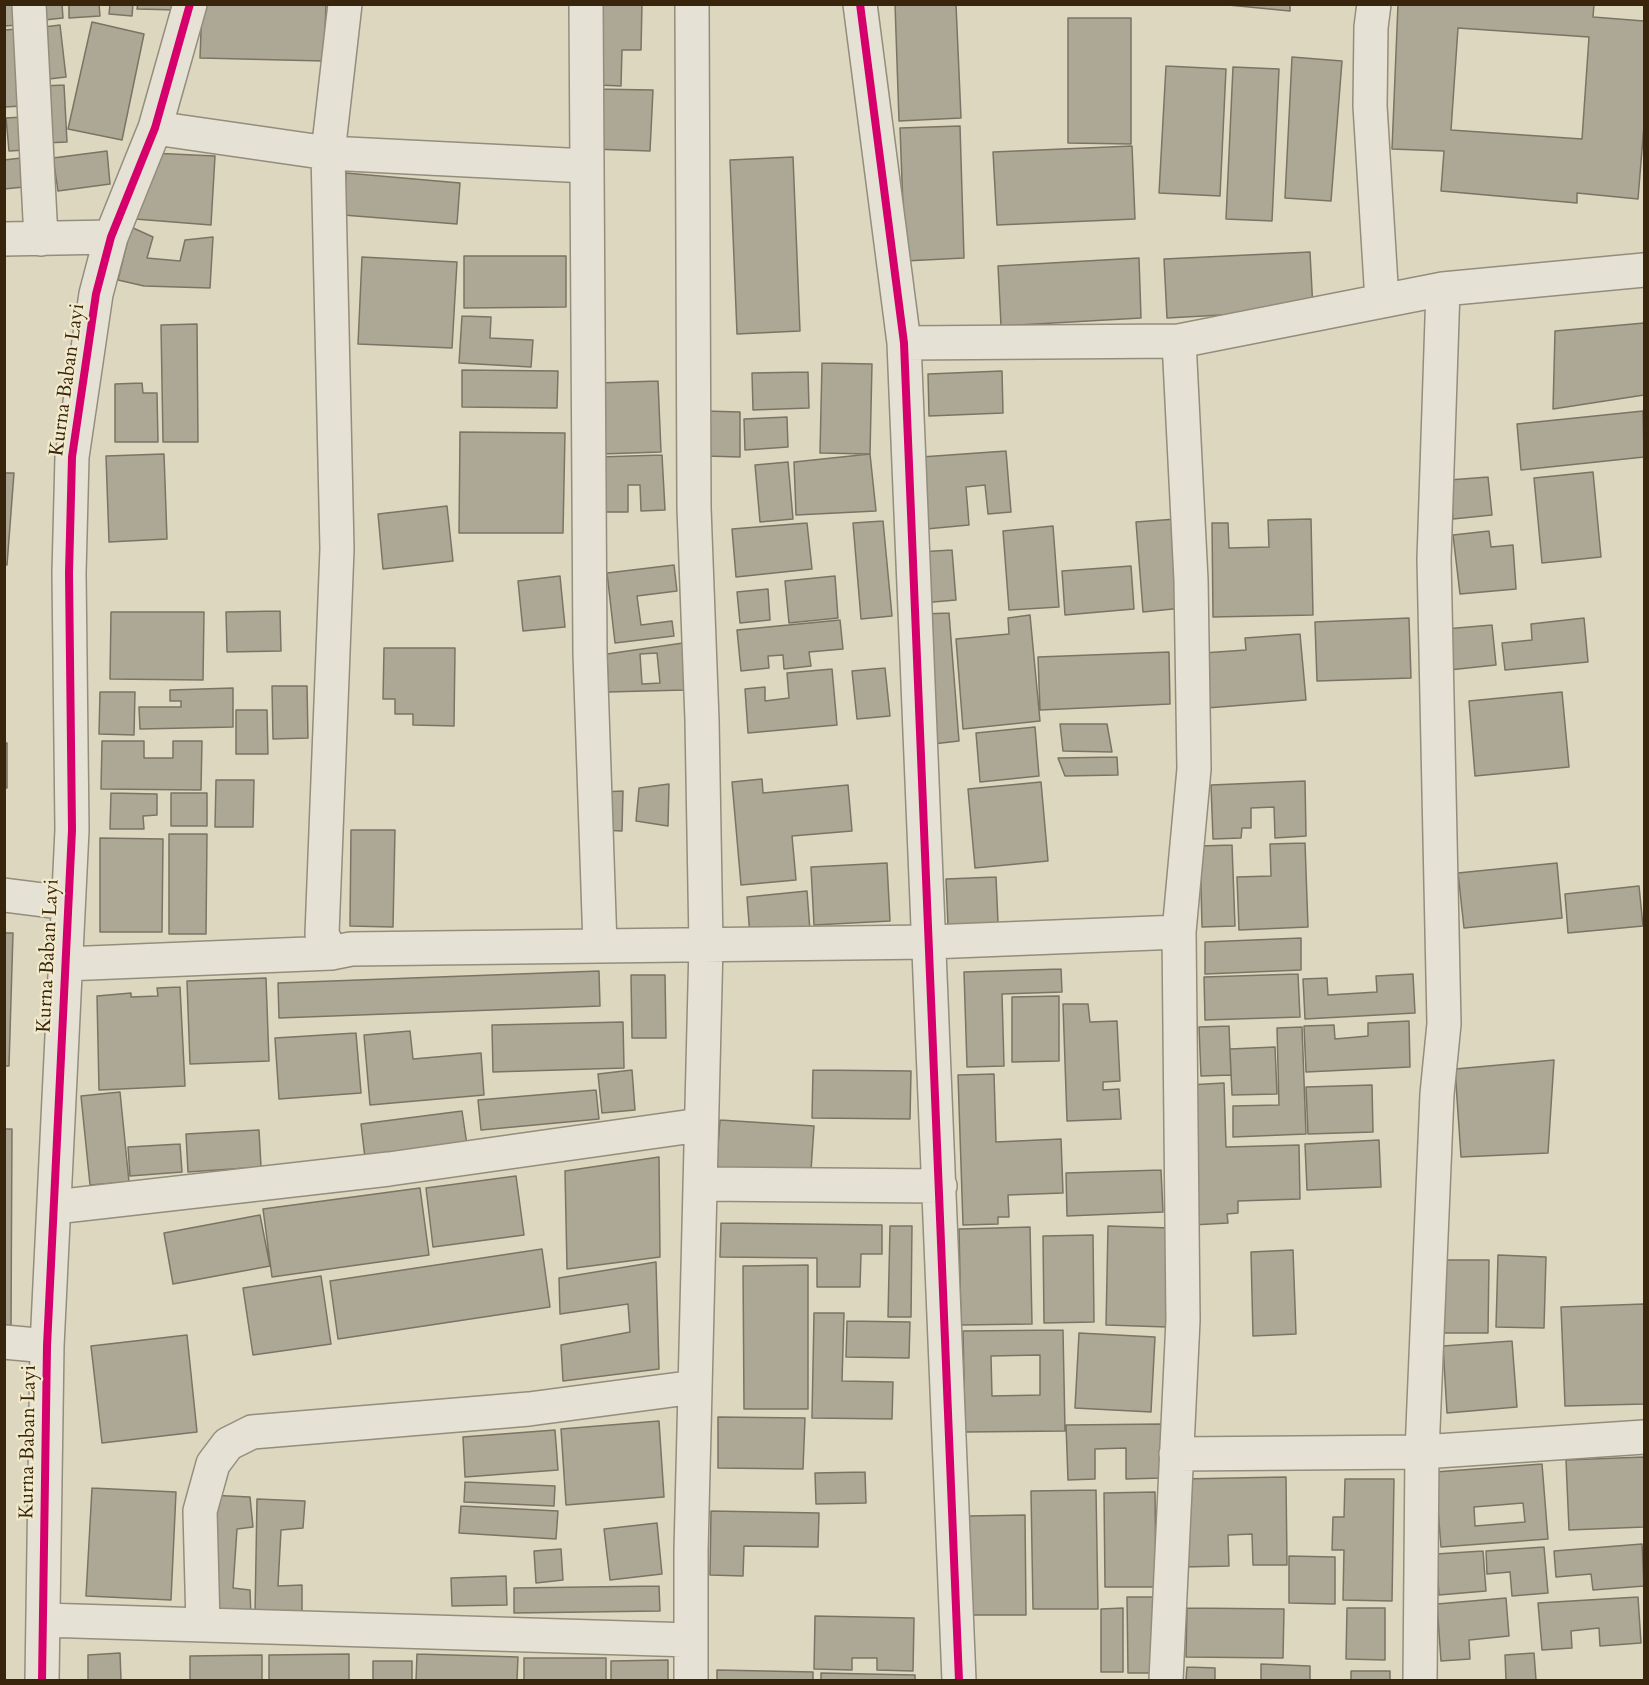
<!DOCTYPE html>
<html>
<head>
<meta charset="utf-8">
<style>
	body { margin:0 }
	#map { position:relative; width:1649px; height:1685px; overflow:hidden; background:#ded7bf; font-family:Cardo,serif }
	canvas { display:block }
	.frame { position:absolute; inset:0; border:6px solid #39250b; pointer-events:none }
</style>
</head>
<body>
<div id="map">
<canvas width="1649" height="1685"></canvas>
<div class="frame"></div>
</div>
<script>
const ctx = document.querySelector('canvas').getContext('2d');
ctx.lineJoin = 'round';
function paint(path, color) { ctx.fillStyle = color; ctx.fill(path, 'evenodd'); }
const poly = rows => new Path2D(rows.map(r => 'M' + r).join(''));
function trace(path, color, width, dash) { ctx.strokeStyle = color; ctx.lineWidth = width; ctx.lineCap = dash ? 'butt' : 'round'; ctx.setLineDash(dash || []); ctx.stroke(path); }
function write(font, color, halo, rows, align = 'center') {
  ctx.font = font + ' Cardo,serif'; ctx.lineWidth = 4.5; ctx.setLineDash([]); ctx.textBaseline = 'middle'; ctx.strokeStyle = halo; ctx.fillStyle = color; for (const [text, x, y, turn = 0] of rows) {
    ctx.save(); ctx.translate(x, y); ctx.rotate((+turn || 0) * Math.PI / 180); ctx.textAlign = isNaN(turn) ? turn : align; if (halo) ctx.strokeText(text, 0, 0); ctx.fillText(text, 0, 0); ctx.restore();
  }
}
const building = poly([
	[4,4,19,4,20,25,4,26,4,4],
	[42,4,62,4,63,18,44,20,42,4],
	[69,4,99,4,100,16,69,18,69,4],
	[110,4,133,4,132,16,109,14,110,4],
	[138,4,179,4,178,10,137,9,138,4],
	[202,4,326,4,324,61,200,58,202,4],
	[600,4,642,4,641,50,622,50,621,86,598,85,600,4],
	[895,4,956,4,961,118,899,121,895,4],
	[1218,4,1290,4,1290,11,1218,4],
	[1398,4,1594,4,1593,17,1644,21,1644,125,1638,199,1577,193,1577,203,1441,191,1444,151,1392,149,1398,4],
	[1458,28,1589,37,1582,139,1451,130,1458,28],
	[1068,18,1131,18,1131,144,1068,143,1068,18],
	[92,22,144,34,122,140,68,129,92,22],
	[60,25,66,77,49,79,44,27,60,25],
	[17,29,22,106,4,107,4,30,17,29],
	[1292,57,1342,61,1331,201,1285,198,1292,57],
	[1166,66,1226,69,1220,196,1159,193,1166,66],
	[1233,67,1279,69,1272,221,1226,219,1233,67],
	[64,85,67,142,46,143,43,86,64,85],
	[593,89,653,90,650,151,591,149,593,89],
	[23,117,26,150,9,151,6,118,23,117],
	[960,126,964,258,905,261,900,128,960,126],
	[1132,146,1135,219,997,225,993,152,1132,146],
	[107,151,110,184,58,191,53,158,107,151],
	[151,153,215,156,211,225,135,219,151,153],
	[793,157,800,331,737,334,730,160,793,157],
	[21,158,24,187,4,189,4,160,21,158],
	[346,173,460,183,457,224,343,215,346,173],
	[131,227,153,237,147,258,180,261,185,240,213,237,210,288,144,286,118,280,131,227],
	[1310,252,1313,310,1167,318,1164,259,1310,252],
	[464,256,566,256,566,307,464,308,464,256],
	[362,257,457,262,452,348,358,344,362,257],
	[1139,258,1141,318,1001,326,998,266,1139,258],
	[462,316,491,317,490,338,533,340,531,367,459,363,462,316],
	[1644,323,1644,395,1553,409,1555,331,1644,323],
	[197,324,198,442,163,442,161,325,197,324],
	[822,363,872,364,870,454,820,453,822,363],
	[462,370,558,371,557,408,462,407,462,370],
	[1002,371,1003,413,929,416,928,374,1002,371],
	[808,372,809,408,753,410,752,373,808,372],
	[658,381,661,452,601,454,598,383,658,381],
	[142,383,143,393,157,393,158,442,115,442,115,384,142,383],
	[705,411,740,412,740,457,705,456,705,411],
	[1643,411,1644,457,1521,470,1517,424,1643,411],
	[787,417,788,447,745,450,744,419,787,417],
	[460,432,565,433,563,533,459,533,460,432],
	[1006,451,1011,512,988,514,985,485,966,487,969,525,926,529,921,457,1006,451],
	[164,454,167,539,109,542,106,456,164,454],
	[870,454,876,511,796,515,794,462,870,454],
	[662,455,665,510,641,511,640,485,628,485,628,512,599,512,598,457,662,455],
	[788,462,793,519,760,522,755,465,788,462],
	[1593,472,1601,557,1542,563,1534,478,1593,472],
	[4,473,14,473,7,565,4,564,4,473],
	[1488,477,1492,515,1453,519,1449,480,1488,477],
	[447,506,453,561,383,569,378,514,447,506],
	[1176,519,1183,608,1143,612,1136,522,1176,519],
	[1311,519,1313,615,1213,617,1212,523,1228,523,1229,548,1269,547,1268,520,1311,519],
	[883,521,892,616,861,619,853,523,883,521],
	[807,523,812,569,736,577,732,529,807,523],
	[1053,526,1059,607,1009,610,1003,531,1053,526],
	[1489,531,1491,547,1513,545,1516,589,1460,594,1453,535,1489,531],
	[952,550,956,600,922,603,918,552,952,550],
	[674,565,677,591,637,596,641,625,672,621,674,636,615,643,607,573,674,565],
	[1131,566,1134,609,1065,615,1062,571,1131,566],
	[560,576,565,627,523,631,518,581,560,576],
	[835,576,838,618,789,623,785,581,835,576],
	[768,589,770,620,740,623,737,592,768,589],
	[280,611,281,651,227,652,226,612,280,611],
	[111,612,204,612,203,680,110,679,111,612],
	[949,613,959,741,933,744,924,614,949,613],
	[1030,615,1040,721,963,729,956,639,1009,634,1008,618,1030,615],
	[1409,618,1411,678,1317,681,1315,622,1409,618],
	[1584,618,1588,662,1505,670,1502,643,1532,640,1531,624,1584,618],
	[840,620,843,649,809,652,811,666,784,669,783,655,768,656,769,668,741,671,737,630,840,620],
	[1492,625,1496,665,1449,670,1445,629,1492,625],
	[1300,634,1306,700,1207,708,1203,653,1246,650,1245,638,1300,634],
	[683,643,685,690,608,692,607,654,683,643],
	[657,653,660,683,642,684,640,654,657,653],
	[384,648,455,648,454,726,413,725,413,714,395,714,395,699,383,699,384,648],
	[1169,652,1170,704,1040,710,1038,657,1169,652],
	[885,668,890,716,857,719,852,671,885,668],
	[832,669,837,725,748,733,745,689,765,687,765,701,789,698,787,673,832,669],
	[272,686,307,686,308,738,273,739,272,686],
	[233,688,233,727,140,729,139,707,181,707,181,701,170,701,170,690,233,688],
	[100,692,135,692,134,735,99,734,100,692],
	[1562,692,1569,767,1475,776,1469,701,1562,692],
	[236,710,267,710,268,754,236,754,236,710],
	[1060,724,1107,724,1112,752,1063,751,1060,724],
	[1035,727,1039,776,980,782,976,733,1035,727],
	[102,741,144,741,144,758,173,758,173,741,202,741,201,790,101,789,102,741],
	[4,743,7,743,7,788,4,788,4,743],
	[1117,757,1118,775,1065,776,1058,758,1117,757],
	[762,779,763,793,848,785,852,831,792,836,796,880,741,885,732,782,762,779],
	[216,780,254,780,253,827,215,827,216,780],
	[1305,781,1306,836,1275,838,1274,807,1251,808,1251,828,1242,828,1241,838,1213,839,1211,785,1305,781],
	[1041,782,1048,861,975,868,968,789,1041,782],
	[669,784,668,826,636,821,639,788,669,784],
	[623,791,622,831,602,830,602,792,623,791],
	[111,793,157,794,157,815,143,816,144,829,110,829,111,793],
	[171,793,207,793,207,826,171,826,171,793],
	[351,830,395,830,393,927,350,926,351,830],
	[169,834,207,834,206,934,169,934,169,834],
	[100,838,163,839,162,932,100,932,100,838],
	[1305,843,1308,927,1239,930,1237,877,1271,876,1270,844,1305,843],
	[1232,845,1235,926,1202,927,1200,846,1232,845],
	[887,863,890,921,814,925,811,867,887,863],
	[1557,863,1562,918,1464,928,1458,873,1557,863],
	[996,877,998,923,948,926,946,879,996,877],
	[1639,886,1643,926,1568,933,1565,894,1639,886],
	[807,891,810,931,750,936,747,897,807,891],
	[4,933,13,933,9,1066,4,1066,4,933],
	[1301,938,1301,970,1205,974,1205,942,1301,938],
	[1061,969,1062,992,1002,994,1004,1066,967,1067,964,972,1061,969],
	[599,971,600,1006,279,1018,278,983,599,971],
	[1298,974,1300,1017,1205,1020,1204,977,1298,974],
	[1413,974,1415,1013,1305,1019,1303,979,1327,978,1328,995,1377,992,1376,976,1413,974],
	[631,975,665,975,666,1038,632,1038,631,975],
	[266,978,269,1061,190,1064,187,981,266,978],
	[180,987,185,1086,99,1090,97,996,131,993,131,997,158,996,157,988,180,987],
	[1059,996,1059,1061,1012,1062,1012,997,1059,996],
	[1063,1004,1088,1004,1090,1022,1117,1021,1120,1081,1103,1082,1103,1090,1119,1089,1121,1119,1067,1121,1063,1004],
	[1409,1021,1410,1067,1306,1072,1304,1026,1334,1025,1335,1039,1368,1036,1368,1023,1409,1021],
	[623,1022,624,1068,493,1072,492,1025,623,1022],
	[1229,1026,1231,1075,1201,1076,1199,1027,1229,1026],
	[1302,1027,1306,1134,1233,1137,1233,1106,1279,1105,1277,1028,1302,1027],
	[410,1031,413,1059,481,1053,484,1095,370,1105,364,1035,410,1031],
	[356,1033,361,1093,279,1099,275,1038,356,1033],
	[1275,1047,1277,1094,1232,1095,1230,1049,1275,1047],
	[1554,1060,1548,1153,1461,1157,1455,1069,1554,1060],
	[632,1070,635,1110,602,1113,598,1074,632,1070],
	[813,1070,911,1071,910,1119,812,1118,813,1070],
	[994,1074,996,1142,1061,1139,1063,1193,1008,1195,1009,1217,998,1217,998,1224,963,1225,958,1075,994,1074],
	[1224,1083,1226,1147,1299,1145,1300,1199,1238,1201,1238,1213,1227,1214,1228,1223,1193,1225,1188,1085,1224,1083],
	[1372,1085,1373,1132,1308,1134,1306,1087,1372,1085],
	[596,1090,599,1119,481,1130,478,1100,596,1090],
	[120,1092,129,1182,90,1185,81,1096,120,1092],
	[462,1111,467,1145,365,1158,361,1124,462,1111],
	[720,1120,814,1126,811,1170,716,1173,720,1120],
	[4,1129,12,1129,11,1327,4,1327,4,1129],
	[259,1130,261,1167,188,1172,186,1134,259,1130],
	[1379,1140,1381,1187,1307,1190,1305,1144,1379,1140],
	[180,1144,182,1172,130,1176,128,1147,180,1144],
	[659,1157,660,1257,567,1269,565,1171,659,1157],
	[1161,1170,1163,1212,1067,1216,1066,1173,1161,1170],
	[516,1176,524,1235,433,1247,426,1188,516,1176],
	[420,1188,429,1255,272,1277,263,1209,420,1188],
	[260,1215,270,1266,173,1284,164,1233,260,1215],
	[721,1223,882,1225,882,1254,861,1254,860,1287,817,1287,817,1258,720,1257,721,1223],
	[890,1226,912,1226,911,1317,888,1317,890,1226],
	[1108,1226,1171,1228,1168,1327,1106,1325,1108,1226],
	[1030,1227,1032,1324,961,1325,959,1229,1030,1227],
	[1093,1235,1094,1322,1044,1323,1043,1236,1093,1235],
	[542,1249,550,1307,338,1339,330,1281,542,1249],
	[1293,1250,1296,1334,1253,1336,1251,1252,1293,1250],
	[1498,1255,1546,1257,1544,1328,1496,1327,1498,1255],
	[1439,1260,1489,1260,1488,1333,1439,1333,1439,1260],
	[656,1262,659,1369,563,1381,561,1345,630,1332,628,1304,560,1314,559,1278,656,1262],
	[808,1265,808,1409,744,1409,743,1266,808,1265],
	[321,1276,331,1344,253,1355,243,1288,321,1276],
	[1644,1304,1644,1404,1565,1406,1561,1307,1644,1304],
	[814,1313,844,1313,842,1381,893,1382,892,1419,812,1418,814,1313],
	[847,1321,910,1322,909,1358,846,1357,847,1321],
	[1063,1330,1065,1431,965,1432,963,1331,1063,1330],
	[1040,1355,1040,1395,992,1396,991,1356,1040,1355],
	[1079,1333,1155,1337,1151,1412,1075,1408,1079,1333],
	[187,1335,197,1432,102,1443,91,1346,187,1335],
	[1512,1341,1517,1407,1447,1413,1443,1346,1512,1341],
	[718,1417,805,1418,803,1469,718,1468,718,1417],
	[659,1421,664,1497,566,1505,561,1429,659,1421],
	[1162,1424,1162,1478,1126,1479,1126,1448,1095,1449,1095,1479,1068,1480,1066,1425,1162,1424],
	[555,1430,558,1470,465,1477,463,1437,555,1430],
	[1644,1457,1644,1527,1569,1530,1566,1460,1644,1457],
	[1542,1464,1548,1539,1441,1547,1435,1472,1542,1464],
	[1523,1503,1525,1522,1475,1526,1474,1507,1523,1503],
	[865,1472,866,1503,816,1504,815,1473,865,1472],
	[1286,1477,1287,1565,1253,1565,1252,1534,1228,1535,1229,1566,1183,1567,1181,1479,1286,1477],
	[1345,1479,1394,1479,1392,1601,1343,1600,1344,1550,1332,1550,1333,1517,1344,1517,1345,1479],
	[465,1482,555,1486,554,1506,464,1502,465,1482],
	[92,1488,176,1492,171,1600,86,1596,92,1488],
	[1096,1490,1098,1609,1033,1609,1031,1491,1096,1490],
	[1155,1492,1156,1587,1105,1587,1104,1493,1155,1492],
	[208,1495,250,1497,253,1527,237,1529,233,1588,250,1590,251,1617,206,1616,208,1495],
	[257,1499,305,1501,303,1528,281,1530,278,1586,302,1585,302,1616,255,1614,257,1499],
	[461,1506,558,1511,556,1539,459,1533,461,1506],
	[711,1511,819,1513,818,1547,744,1546,743,1576,710,1575,711,1511],
	[1025,1515,1026,1615,970,1615,969,1516,1025,1515],
	[657,1523,662,1574,610,1580,604,1529,657,1523],
	[1642,1544,1644,1586,1593,1590,1591,1574,1556,1577,1554,1551,1642,1544],
	[1544,1547,1548,1593,1512,1596,1510,1572,1487,1574,1486,1551,1544,1547],
	[561,1549,563,1580,536,1583,534,1551,561,1549],
	[1483,1551,1486,1591,1439,1595,1436,1554,1483,1551],
	[1289,1556,1335,1557,1335,1604,1289,1603,1289,1556],
	[506,1576,507,1605,452,1606,451,1578,506,1576],
	[659,1586,660,1611,514,1613,514,1588,659,1586],
	[1127,1597,1157,1597,1158,1673,1128,1673,1127,1597],
	[1638,1597,1641,1643,1600,1646,1599,1628,1571,1631,1572,1648,1542,1650,1538,1603,1638,1597],
	[1506,1598,1509,1636,1469,1640,1470,1659,1441,1661,1437,1604,1506,1598],
	[1123,1608,1123,1672,1101,1672,1101,1609,1123,1608],
	[1187,1608,1284,1609,1283,1658,1186,1657,1187,1608],
	[1347,1608,1385,1608,1385,1660,1346,1659,1347,1608],
	[815,1616,914,1618,913,1671,877,1670,877,1658,852,1658,852,1670,814,1669,815,1616],
	[120,1653,121,1680,88,1680,88,1655,120,1653],
	[1534,1653,1536,1680,1506,1680,1505,1655,1534,1653],
	[349,1654,349,1680,269,1680,269,1655,349,1654],
	[417,1654,518,1657,517,1680,416,1680,417,1654],
	[262,1655,262,1680,190,1680,190,1656,262,1655],
	[524,1658,606,1658,606,1680,524,1680,524,1658],
	[668,1660,668,1680,611,1680,611,1661,668,1660],
	[373,1661,412,1661,412,1680,373,1680,373,1661],
	[1261,1664,1310,1666,1310,1680,1261,1680,1261,1664],
	[1187,1667,1215,1668,1215,1680,1186,1680,1187,1667],
	[717,1670,813,1672,813,1680,717,1680,717,1670],
	[1351,1671,1390,1671,1390,1680,1351,1680,1351,1671],
	[821,1673,915,1675,915,1680,821,1680,821,1673]
]);
paint(building, '#ada795');
trace(building, '#7b7464', 1.5);
const street = poly([
	[29,4,41,239],
	[586,4,590,653,600,946],
	[860,4,904,343,959,1680],
	[1374,4,1371,27,1370,106,1382,301],
	[155,128,328,153,587,166],
	[4,239,111,237],
	[904,343,1179,341,1443,289,1644,270],
	[4,895,67,903],
	[331,953,322,934,337,549,328,153,345,4],
	[65,964,331,953,351,949,930,942,1179,932],
	[700,1184,940,1186],
	[55,1207,389,1169,700,1125],
	[4,1342,47,1346],
	[1176,1454,1422,1452,1644,1437],
	[43,1620,691,1640],
	[203,1625,200,1511,213,1464,228,1444,252,1432,529,1409,695,1387],
	[42,1680,47,1346,72,830,69,573,72,457,96,294,111,237,155,128,190,4],
	[691,1680,691,1551,706,945,702,720,694,508,692,4],
	[1166,1680,1183,1320,1179,932,1194,769,1191,580,1179,341],
	[1420,1680,1422,1452,1437,1094,1444,1024,1434,559,1443,289]
]);
trace(street, '#938d7c', 36);
trace(street, '#e5e1d5', 33);
trace(poly([
	[860,4,904,343,959,1680],
	[42,1680,47,1346,72,830,69,573,72,457,96,294,111,237,155,128,190,4]
]), '#d6006c', 8);
write('20px', '#39250b', '#f2eacd', [
	["Kurna Baban Layi",68,380,-82],
	["Kurna Baban Layi",49,956,-87],
	["Kurna Baban Layi",29,1442,-89]
]);
</script>
</body>
</html>
